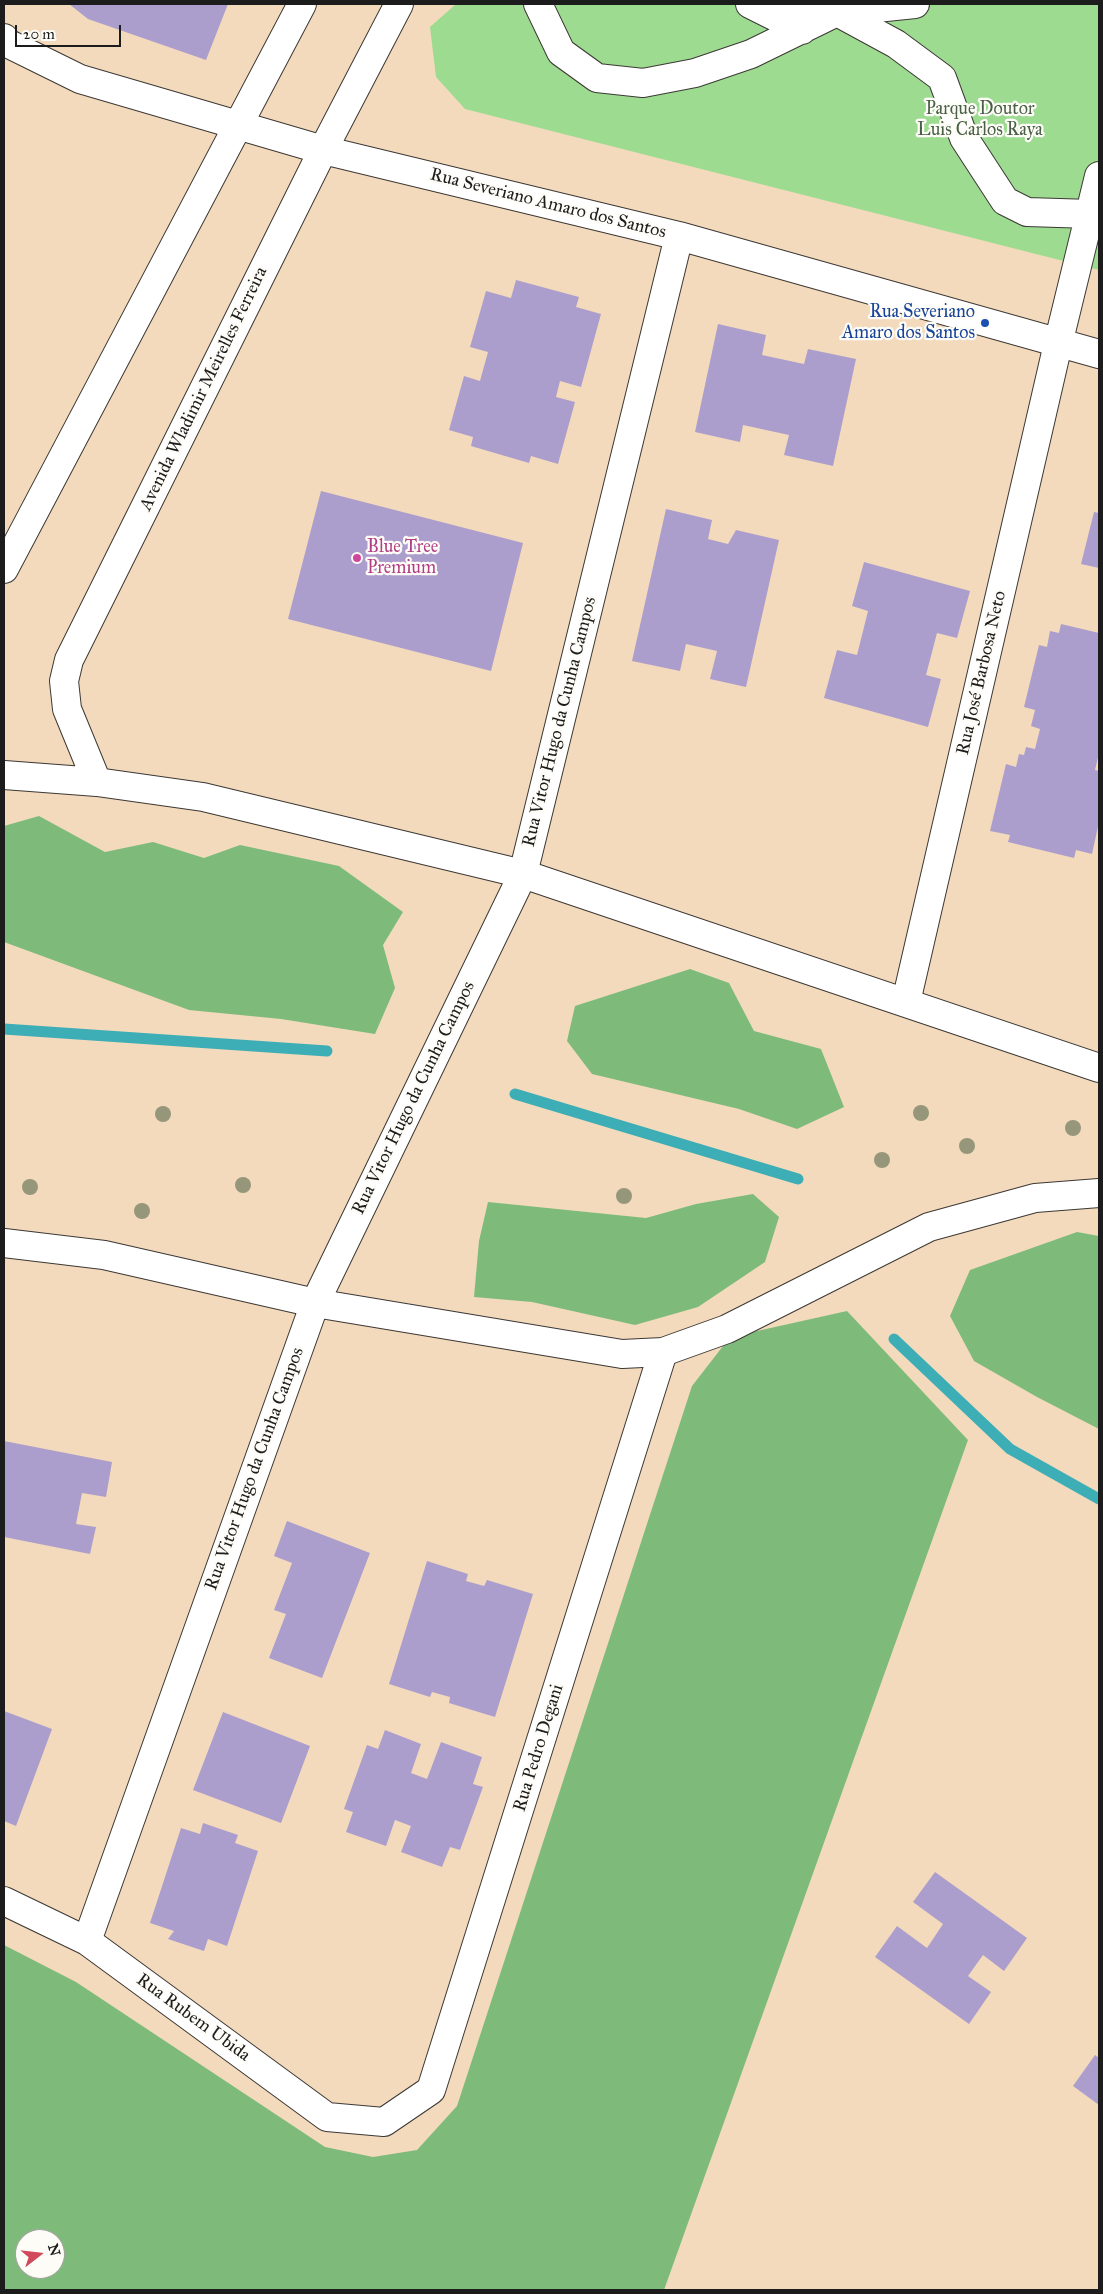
<!DOCTYPE html>
<html>
<head>
<meta charset="utf-8">
<style>
	body { margin:0 }
	#map { position:relative; width:1103px; height:2294px; overflow:hidden; background:#f3dabc; font-family:"IM FELL Great Primer",serif }
	canvas { display:block }
	.frame { position:absolute; inset:0; border:5px solid #1c1c1c; pointer-events:none }
	.north { position:absolute; left:15px; top:2229px; width:50px; height:50px; box-sizing:border-box; background:#fdfcf7; border:1px solid #a3a29f; border-radius:50%; rotate:74deg; font-size:14px; font-weight:700; line-height:20px; text-align:center; color:#1c1c1c }
	.north::after { content:''; display:block; margin:auto; width:18px; height:22px; background:#d1495b; clip-path:polygon(50% 0,100% 100%,50% 72%,0 100%) }
	.scale { position:absolute; left:15px; top:25px; width:106px; height:22px; box-sizing:border-box; border:2px solid #1c1c1c; border-top:0; padding-left:6px; font-size:15px; line-height:18px; white-space:nowrap; color:#1c1c1c; -webkit-text-stroke:4px #fdfcf7; paint-order:stroke }
</style>
</head>
<body>
<div id="map">
<canvas width="1103" height="2294"></canvas>
<div class="frame"></div>
<div class="north">N</div>
<div class="scale">20 m</div>
</div>
<script>
const ctx = document.querySelector('canvas').getContext('2d');
ctx.lineJoin = 'round';
function paint(path, color) { ctx.fillStyle = color; ctx.fill(path, 'evenodd'); }
const poly = rows => new Path2D(rows.map(r => 'M' + r).join(''));
function trace(path, color, width, dash) { ctx.strokeStyle = color; ctx.lineWidth = width; ctx.lineCap = dash ? 'butt' : 'round'; ctx.setLineDash(dash || []); ctx.stroke(path); }
function write(font, color, halo, rows, align = 'center') {
  ctx.font = font + ' "IM FELL Great Primer",serif'; ctx.lineWidth = 4.5; ctx.setLineDash([]); ctx.textBaseline = 'middle'; ctx.strokeStyle = halo; ctx.fillStyle = color; for (const [text, x, y, turn = 0] of rows) {
    ctx.save(); ctx.translate(x, y); ctx.rotate((+turn || 0) * Math.PI / 180); ctx.textAlign = isNaN(turn) ? turn : align; if (halo) ctx.strokeText(text, 0, 0); ctx.fillText(text, 0, 0); ctx.restore();
  }
}
paint(poly([
	[456,4,1099,4,1099,270,465,109,436,77,430,27]
]), '#9ddb91');
paint(poly([
	[39,816,105,852,153,842,204,858,240,845,339,866,403,912,383,945,395,988,375,1034,281,1019,189,1010,4,942,4,826],
	[690,969,729,983,754,1031,821,1049,844,1107,797,1129,739,1109,592,1074,567,1041,575,1006],
	[753,1194,779,1217,765,1262,698,1307,635,1325,532,1302,474,1297,479,1241,488,1202,646,1218,696,1204],
	[1077,1232,1099,1236,1099,1429,1037,1397,974,1361,950,1316,970,1270],
	[847,1311,968,1440,664,2290,4,2290,4,1945,76,1982,325,2147,373,2157,417,2150,457,2106,692,1386,730,1337],
	[25,2239,55,2239,55,2269,25,2269]
]), '#7ebb7b');
trace(poly([
	[4,1029,327,1051],
	[515,1094,798,1179],
	[894,1339,1010,1449,1099,1499]
]), '#3daeb6', 11);
paint(poly([
	[69,4,228,4,206,60,88,19],
	[516,280,579,297,576,307,601,314,581,387,560,381,556,397,575,402,558,464,531,456,529,463,471,446,473,437,449,430,464,376,480,381,488,352,470,347,486,291,511,298],
	[718,324,766,335,762,355,804,364,808,349,856,359,833,466,784,455,789,435,743,425,740,442,695,432],
	[321,491,523,543,491,671,288,619],
	[666,509,712,520,708,539,728,544,736,530,779,540,746,687,710,679,717,651,686,644,680,671,632,661],
	[1094,512,1099,513,1099,568,1081,564],
	[864,562,970,591,957,638,937,633,926,675,941,679,928,727,824,698,837,650,857,655,868,611,852,606],
	[1061,624,1099,633,1099,753,1095,770,1099,771,1099,822,1092,854,1076,850,1074,858,1008,842,1010,835,990,831,1006,764,1016,767,1019,754,1024,755,1026,747,1035,749,1040,729,1031,726,1035,710,1024,707,1039,645,1047,647,1050,631,1059,633],
	[4,1441,112,1462,106,1497,82,1493,76,1524,96,1527,90,1554,4,1537],
	[287,1521,370,1553,322,1678,269,1658,286,1614,274,1610,292,1563,274,1556],
	[427,1561,468,1574,466,1581,484,1586,487,1580,533,1594,495,1717,449,1703,450,1697,432,1692,430,1697,389,1684],
	[4,1711,52,1729,16,1826,4,1821],
	[223,1712,310,1746,281,1823,193,1790],
	[385,1730,421,1744,411,1773,427,1779,441,1742,482,1757,473,1784,483,1787,460,1850,450,1847,442,1867,401,1852,411,1826,395,1820,386,1846,346,1832,353,1812,344,1809,367,1745,378,1749],
	[203,1823,238,1835,235,1843,258,1851,227,1946,208,1939,204,1951,168,1939,174,1931,150,1923,181,1828,200,1834],
	[935,1872,1027,1938,1004,1971,983,1955,968,1976,991,1992,969,2024,875,1957,897,1926,927,1948,943,1924,913,1902],
	[1095,2055,1099,2058,1099,2105,1073,2086]
]), '#ac9ecc');
const minor = poly([
	[538,4,561,52,597,78,643,83,695,73,751,54,837,12,896,44,942,78,964,138,1005,201,1027,212,1091,214,1099,217],
	[750,4,802,30],
	[795,4,802,8,837,12,915,4],
	[4,38,7,43,80,79,323,150,679,236,1099,354],
	[906,1002,1058,344,1099,176],
	[4,1901,87,1941,327,2117,384,2122,431,2090,663,1352],
	[87,1941,315,1303,523,874,679,236]
]);
const major = poly([
	[4,569,302,4],
	[4,775,97,782,203,797,523,874,1099,1068],
	[97,782,67,709,64,681,69,660,323,150,399,4],
	[4,1243,104,1255,315,1303,622,1354,663,1352,727,1329,929,1227,1035,1198,1099,1193]
]);
trace(minor, '#3c3834', 30);
trace(major, '#3c3834', 30);
trace(minor, '#fff', 28);
trace(major, '#fff', 28);
ctx.fillStyle = '#96967b';
for (const [x, y] of [
	[921,1113],
	[163,1114],
	[1073,1128],
	[967,1146],
	[882,1160],
	[243,1185],
	[30,1187],
	[624,1196],
	[142,1211]
]) { ctx.beginPath(); ctx.arc(x, y, 8, 0, 2 * Math.PI); ctx.fill(); }
for (const [x, y, r, color] of [
	[985,323,5,"#1a4fb4"],
	[357,558,5,"#d1479c"]
]) { const dot = new Path2D(); dot.arc(x, y, r, 0, 2 * Math.PI); ctx.fillStyle = color; ctx.fill(dot); trace(dot, '#fdfcf7', 2); }
write('18px', '#495f45', '#fdfcf7', [
	["Parque Doutor",980,110],
	["Luis Carlos Raya",980,131]
]);
write('18px', '#1c1c1c', '#fdfcf7', [
	["Rua Severiano Amaro dos Santos",548,204,14],
	["Avenida Wladimir Meirelles Ferreira",204,389,-64],
	["Rua José Barbosa Neto",982,673,-77],
	["Rua Vitor Hugo da Cunha Campos",560,722,-76],
	["Rua Vitor Hugo da Cunha Campos",414,1098,-64],
	["Rua Vitor Hugo da Cunha Campos",255,1469,-70],
	["Rua Pedro Degani",539,1748,-73],
	["Rua Rubem Ubida",193,2018,36]
]);
write('18px', '#164399', '#fdfcf7', [
	["Rua Severiano",975,313],
	["Amaro dos Santos",975,334]
], 'right');
write('18px', '#b23c85', '#fdfcf7', [
	["Blue Tree",367,548],
	["Premium",367,569]
], 'left');
</script>
</body>
</html>
